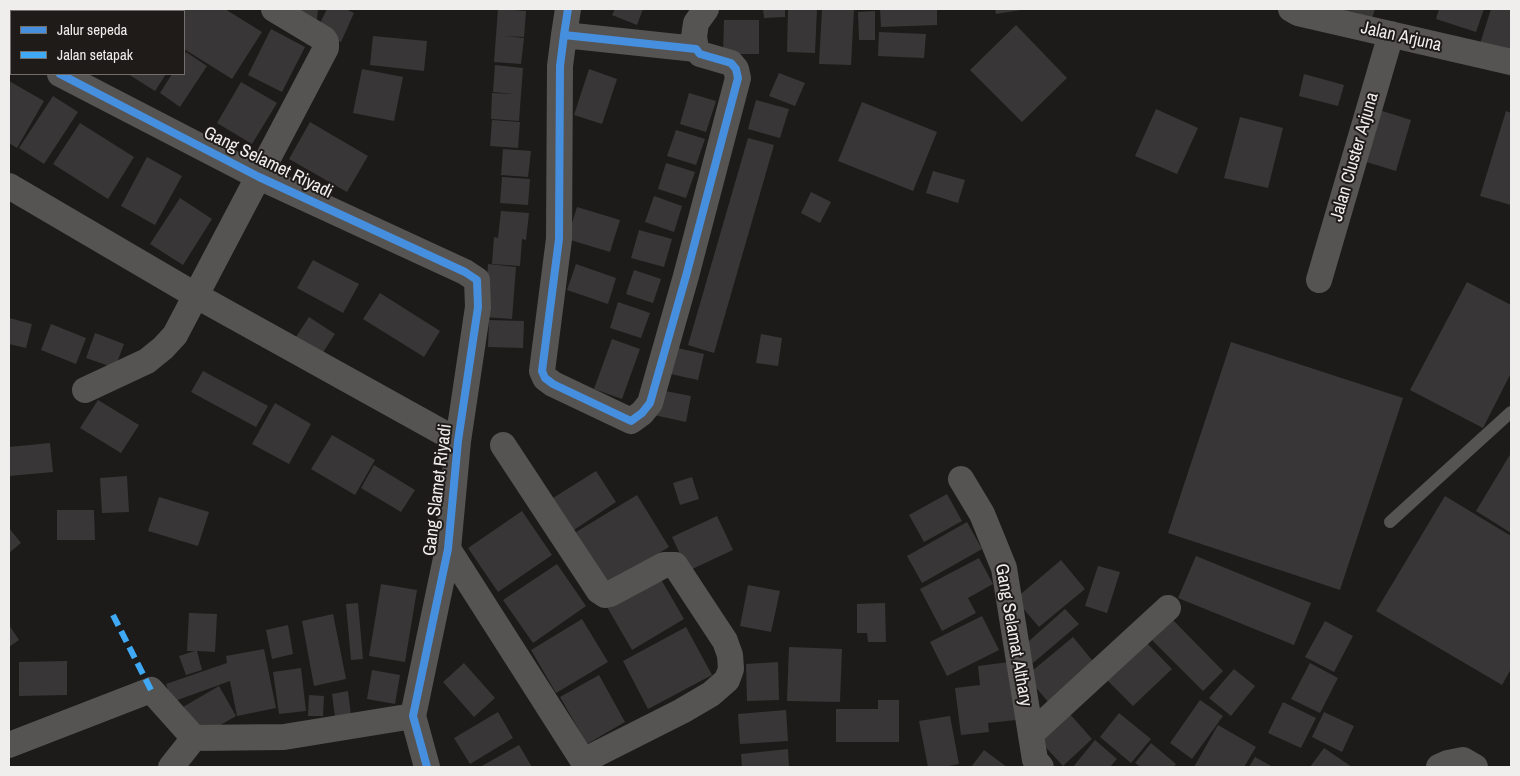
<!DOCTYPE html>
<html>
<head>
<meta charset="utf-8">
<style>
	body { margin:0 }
	#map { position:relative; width:1520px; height:776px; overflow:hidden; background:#1d1b1a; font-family:"Archivo Narrow",sans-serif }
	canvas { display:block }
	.frame { position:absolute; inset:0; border:10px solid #f0eeec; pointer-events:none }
	.legend { position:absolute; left:10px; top:10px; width:175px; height:65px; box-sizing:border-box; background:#1e1b19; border:1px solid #726f6d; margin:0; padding:6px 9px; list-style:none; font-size:15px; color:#f0eeec }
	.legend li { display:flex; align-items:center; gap:10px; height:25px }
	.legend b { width:25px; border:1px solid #726f6d }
</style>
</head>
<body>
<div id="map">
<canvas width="1520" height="776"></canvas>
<div class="frame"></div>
<ul class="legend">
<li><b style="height:6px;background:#468fdf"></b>Jalur sepeda</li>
<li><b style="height:6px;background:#3fa9f5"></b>Jalan setapak</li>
</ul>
</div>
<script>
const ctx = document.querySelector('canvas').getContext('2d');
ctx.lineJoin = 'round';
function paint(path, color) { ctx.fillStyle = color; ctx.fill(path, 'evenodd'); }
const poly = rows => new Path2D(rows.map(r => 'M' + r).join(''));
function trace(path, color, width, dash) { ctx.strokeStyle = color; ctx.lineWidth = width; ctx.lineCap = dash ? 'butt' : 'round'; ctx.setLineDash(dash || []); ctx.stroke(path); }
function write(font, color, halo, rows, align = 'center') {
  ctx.font = font + ' "Archivo Narrow",sans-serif'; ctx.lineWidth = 4; ctx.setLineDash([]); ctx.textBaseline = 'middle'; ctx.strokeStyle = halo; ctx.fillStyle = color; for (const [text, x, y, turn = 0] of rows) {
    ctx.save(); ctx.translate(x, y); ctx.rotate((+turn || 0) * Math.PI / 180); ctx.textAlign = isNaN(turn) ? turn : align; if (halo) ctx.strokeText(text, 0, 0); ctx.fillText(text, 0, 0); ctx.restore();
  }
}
paint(poly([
	[36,9,90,9,94,11,34,11],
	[123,9,225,9,262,32,232,79,184,49,184,11,124,11,122,10],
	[290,9,318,9,317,19,289,16],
	[327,9,346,9,354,13,341,42,316,31],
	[498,9,526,11,524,37,504,36,524,38,521,64,494,62],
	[615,9,643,9,637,25,612,15],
	[763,9,785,9,785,17,764,18],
	[788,9,817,9,815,53,787,52],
	[822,9,854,9,851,65,819,64],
	[880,9,937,9,937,25,881,27],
	[995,9,1021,9,1021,10,996,14],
	[1319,9,1375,9,1369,28],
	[1439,9,1484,9,1476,32,1436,19],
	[1491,9,1511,9,1511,60,1478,50],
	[875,11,875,40,859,40,858,12],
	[724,20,759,20,759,54,723,54],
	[1016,25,1067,78,1022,122,970,70],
	[271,29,305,47,282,92,248,75],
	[879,32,926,34,924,58,878,56],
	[373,36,427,41,424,71,370,65],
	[186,52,207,66,180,107,160,93,172,74,184,74,184,56],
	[495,65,523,68,519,121,491,119,492,93,514,94,493,92],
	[362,69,403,77,394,121,353,113],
	[589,69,617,79,602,124,574,115],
	[779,73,805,83,795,106,769,96],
	[128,74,166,74,155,91],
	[1304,74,1344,85,1338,106,1299,96],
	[9,81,44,101,17,148,9,143],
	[241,82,277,103,252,144,217,123],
	[689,93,716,101,706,132,680,124],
	[53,96,78,112,44,164,19,148],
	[756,100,789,109,780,138,748,129],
	[862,102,937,132,913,191,838,161],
	[1156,109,1198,128,1177,174,1135,156],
	[1376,109,1411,120,1396,171,1360,160],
	[1506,111,1511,113,1511,205,1480,196],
	[1240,117,1283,128,1268,188,1224,178],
	[492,120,520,122,518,148,490,146],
	[310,122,368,156,347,192,289,159],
	[80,123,134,157,108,199,53,164],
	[676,130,705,139,696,165,667,156],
	[748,138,774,145,714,353,688,345],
	[503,149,531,151,528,177,501,175],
	[147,157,182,176,155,225,121,206],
	[666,163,695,172,686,198,658,189],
	[933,171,965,180,958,203,926,193],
	[502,177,530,179,528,205,500,203],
	[811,192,831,202,820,223,801,213],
	[654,196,682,206,674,232,645,222],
	[180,198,212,219,183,265,150,244],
	[577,207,620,220,610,252,567,239],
	[501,211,529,213,526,240,522,239,520,266,492,264,494,237,498,238],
	[639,230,672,239,664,267,631,258],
	[313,260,359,284,343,313,297,288],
	[488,264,516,267,512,319,484,317],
	[576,264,616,278,608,304,567,290],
	[634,270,661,279,653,303,626,294],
	[1467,282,1511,305,1511,373,1483,428,1410,390],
	[380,293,440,331,424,357,363,319],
	[618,302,650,313,641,338,610,328],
	[309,317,335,334,318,360,292,343],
	[9,318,32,324,26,348,9,344],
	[489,320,524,321,523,348,488,347],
	[51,324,86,338,76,364,41,350],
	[95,333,124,344,115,368,86,358],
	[761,334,782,338,778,366,756,363],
	[612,339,640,349,622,399,594,389],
	[1231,342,1403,398,1340,590,1168,533],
	[673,347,704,354,698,380,666,373],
	[203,371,268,406,256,427,191,392],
	[660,390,691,396,686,422,654,415],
	[98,400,139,425,121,453,80,428],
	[275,403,311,424,289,464,252,444],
	[332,435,375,460,355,495,311,469],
	[50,443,53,472,9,476,9,447],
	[1511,453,1511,533,1476,511],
	[374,465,415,490,401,512,361,488],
	[596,471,616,502,574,530,553,498],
	[127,476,129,512,102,513,100,478],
	[692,477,699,499,680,505,673,483],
	[947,494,962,521,924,542,909,515],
	[637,495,669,547,608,584,576,532],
	[1445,496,1511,536,1511,669,1502,685,1376,611],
	[159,497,209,512,198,546,148,531],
	[57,510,94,510,95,540,57,540],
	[522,511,552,555,498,592,468,548],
	[717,516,733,550,688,571,672,537],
	[967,522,982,549,922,583,907,556],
	[9,528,21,543,9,553],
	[1196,556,1311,603,1294,645,1178,598],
	[979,558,993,584,968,598,976,613,942,631,920,589],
	[1061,560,1085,589,1039,627,1015,599],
	[557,564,586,606,533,643,503,600],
	[1098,566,1120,572,1107,613,1085,606],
	[659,576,684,619,632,650,607,607],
	[381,584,417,590,405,662,369,656],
	[748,585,780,591,771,632,740,626],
	[358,603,363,659,351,660,346,604],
	[885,603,886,642,868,642,867,633,857,633,857,604],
	[1065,609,1079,624,1033,663,1020,649],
	[189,613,217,614,215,652,197,651,202,670,186,675,179,656,195,651,187,651],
	[333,614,346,679,314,686,302,621],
	[982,616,999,650,947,676,930,642],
	[582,619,608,662,556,693,531,650],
	[1173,620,1223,671,1203,691,1152,640],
	[1325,621,1353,636,1334,672,1305,657],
	[9,625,19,640,9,647],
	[288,625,293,654,272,659,266,630],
	[686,627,712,675,648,709,623,661],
	[1073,637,1096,665,1050,704,1026,676],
	[1144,640,1172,669,1133,706,1105,678],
	[789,647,842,649,840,702,787,701],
	[264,649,276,708,237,716,230,681,172,702,166,684,227,663,226,656],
	[67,661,67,695,19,696,19,662],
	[778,662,779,700,747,701,746,664],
	[1009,662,1016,720,988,723,989,732,961,735,955,688,980,685,978,666],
	[464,663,495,698,474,717,443,682],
	[1310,663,1338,678,1320,713,1291,699],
	[301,668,306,711,279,714,273,672],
	[1234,669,1255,686,1231,716,1209,698],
	[372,670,400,675,395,704,367,699],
	[599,675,625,722,587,744,560,697],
	[219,686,236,716,200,737,183,707],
	[348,691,351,715,335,717,332,694],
	[309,695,324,696,323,716,308,716],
	[878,700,899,700,899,742,836,742,836,709,878,709],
	[1200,700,1223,716,1192,759,1170,743],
	[1283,702,1316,718,1301,748,1268,733],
	[786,710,788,741,740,744,738,714],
	[498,712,513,738,470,764,454,738],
	[1324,712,1354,726,1342,752,1312,737],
	[1069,713,1092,739,1063,766,1039,740],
	[1119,713,1151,739,1131,763,1100,737],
	[950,716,959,764,943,767,928,767,919,721],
	[1218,725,1256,747,1244,767,1194,767],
	[1095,740,1117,759,1110,767,1073,767],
	[1151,743,1176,764,1173,767,1141,767,1135,763],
	[519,745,532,767,480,767],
	[1324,748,1352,767,1310,767],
	[788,749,789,767,742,767,741,754],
	[984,750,1007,767,971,767],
	[1255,757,1273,767,1249,767]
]), '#383636');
trace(poly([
	[1390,522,1511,412]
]), '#555453', 12);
trace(poly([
	[1291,9,1298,13,1511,62],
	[564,35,696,49,700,54,731,63,736,69,738,78,686,276,650,403,642,413,631,421,553,384,545,378,542,371,559,239,560,66,564,35,568,9],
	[9,47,11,48],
	[696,49,694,37,696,23,706,9],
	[60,74,259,177,465,272,477,280,478,307,458,441,448,549,413,716,427,767],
	[9,186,195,295,458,441],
	[1319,280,1391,34],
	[85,390,147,361,163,348,175,335,326,48,326,42,324,39,274,9],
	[503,445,599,591,605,595,610,594,664,565,675,565,725,641,730,655,731,669,727,680,711,694,682,711,583,761],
	[961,479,982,514,1004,568,1035,760,1041,767],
	[448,549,587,767],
	[1031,734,1168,608],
	[9,745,151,690,194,738,284,737,413,716],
	[171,767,194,738],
	[1439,767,1448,763,1463,760,1475,767]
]), '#555453', 26);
trace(poly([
	[113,615,151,690]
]), '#3fa9f5', 6, [12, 6]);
trace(poly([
	[564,35,696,49,700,54,731,63,736,69,738,78,686,276,650,403,642,413,631,421,553,384,545,378,542,371,559,239,560,66,564,35,568,9],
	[60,74,259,177,465,272,477,280,478,307,458,441,448,549,413,716,427,767]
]), '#468fdf', 8);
write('18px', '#f0eeec', '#1e1b19', [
	["Jalan Arjuna",1401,37,13],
	["Jalan Cluster Arjuna",1355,157,-74],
	["Gang Selamet Riyadi",268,163,26],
	["Gang Slamet Riyadi",438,490,-83],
	["Gang Selamat Althary",1013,635,80]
]);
</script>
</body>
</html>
